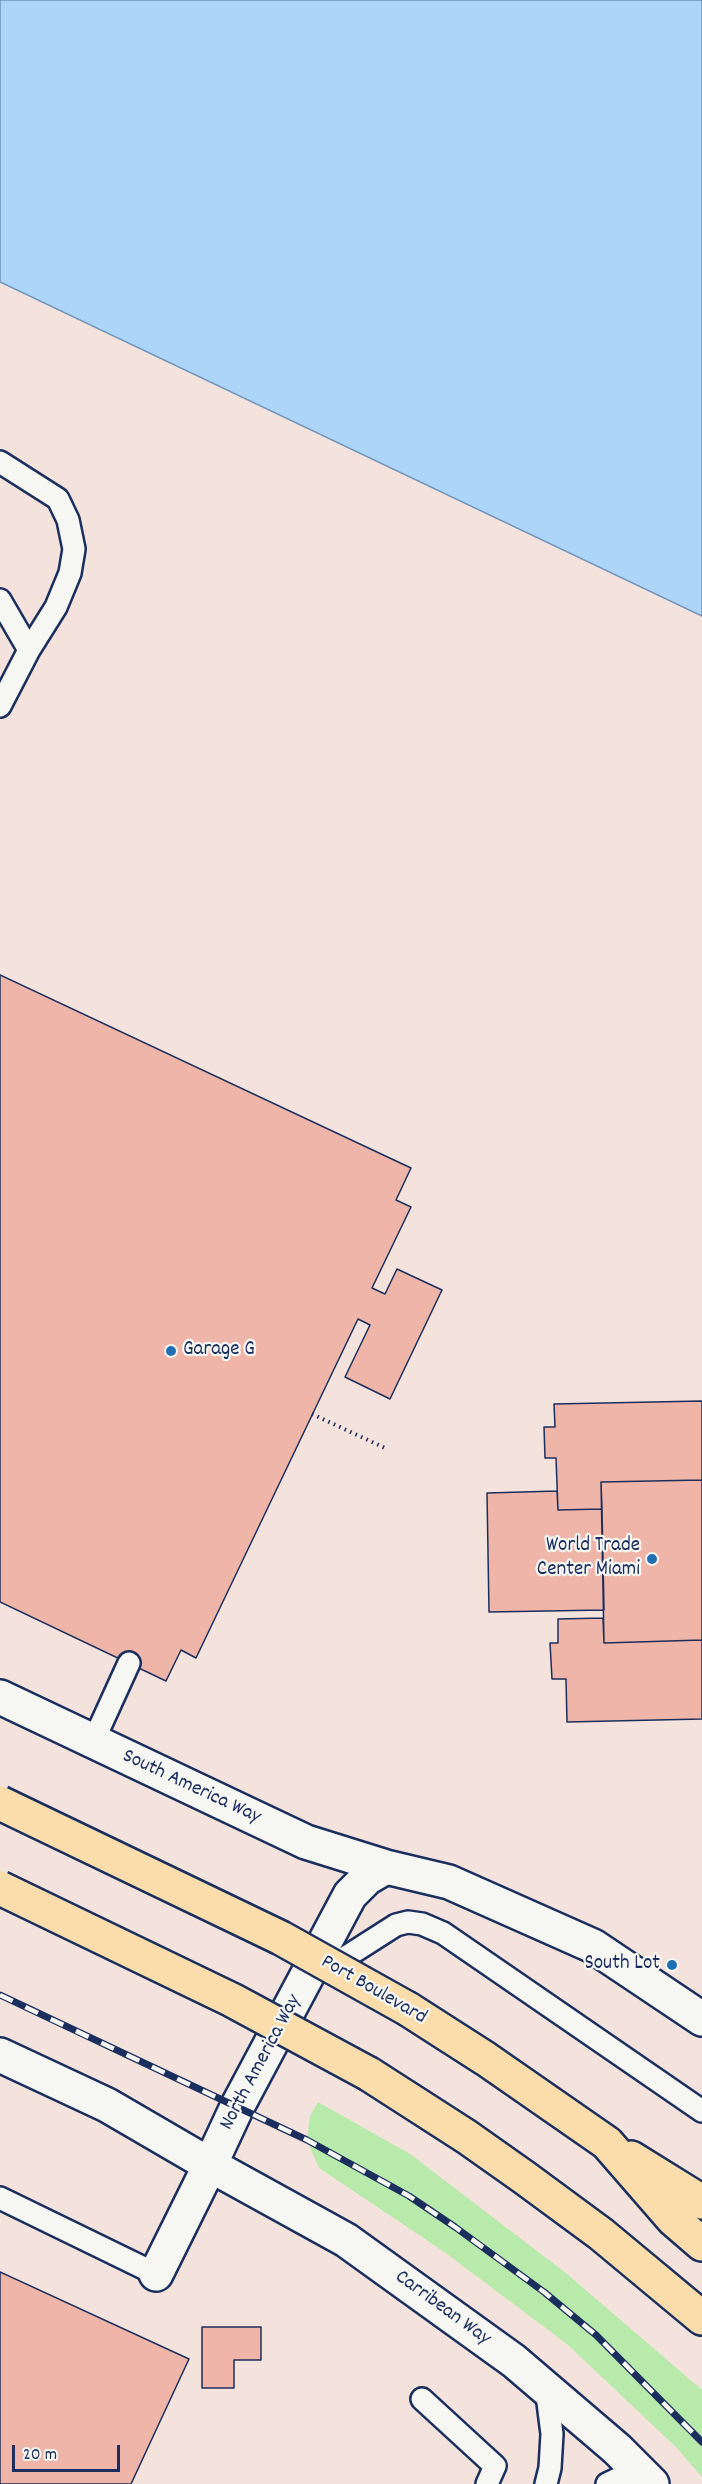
<!DOCTYPE html>
<html>
<head>
<meta charset="utf-8">
<style>
	body { margin:0 }
	#map { position:relative; width:702px; height:2484px; overflow:hidden; background:#f6f6f2; font-family:Dekko,sans-serif }
	canvas { display:block }
	.scale { position:absolute; left:12px; top:2445px; width:108px; height:27px; box-sizing:border-box; border:3px solid #1b2f5e; border-top:0; padding-left:8px; font-size:18px; line-height:21px; white-space:nowrap; color:#1b2f5e; -webkit-text-stroke:4px #f6f6f2; paint-order:stroke }
</style>
</head>
<body>
<div id="map">
<canvas width="702" height="2484"></canvas>
<div class="scale">20 m</div>
</div>
<script>
const ctx = document.querySelector('canvas').getContext('2d');
ctx.lineJoin = 'round';
function paint(path, color) { ctx.fillStyle = color; ctx.fill(path, 'evenodd'); }
const poly = rows => new Path2D(rows.map(r => 'M' + r).join(''));
function trace(path, color, width, dash) { ctx.strokeStyle = color; ctx.lineWidth = width; ctx.lineCap = dash ? 'butt' : 'round'; ctx.setLineDash(dash || []); ctx.stroke(path); }
function write(font, color, halo, rows, align = 'center') {
  ctx.font = font + ' Dekko,sans-serif'; ctx.lineWidth = 4.5; ctx.setLineDash([]); ctx.textBaseline = 'middle'; ctx.strokeStyle = halo; ctx.fillStyle = color; for (const [text, x, y, turn = 0] of rows) {
    ctx.save(); ctx.translate(x, y); ctx.rotate((+turn || 0) * Math.PI / 180); ctx.textAlign = isNaN(turn) ? turn : align; if (halo) ctx.strokeText(text, 0, 0); ctx.fillText(text, 0, 0); ctx.restore();
  }
}
paint(poly([
	[0,282,702,616,702,2484,0,2484]
]), '#f4e2dc');
paint(poly([
	[318,2102,410,2154,567,2274,702,2390,702,2477,677,2448,567,2344,443,2251,319,2168,307,2140,310,2116]
]), '#b7eaab');
const water = poly([
	[0,0,702,0,702,616,0,282,0,0]
]);
paint(water, '#acd5f7');
trace(water, '#7293ba', 1.5);
const building = poly([
	[0,975,411,1168,396,1200,411,1207,372,1288,385,1294,397,1269,442,1290,390,1399,345,1377,370,1325,358,1319,196,1658,181,1650,166,1681,0,1602,0,975],
	[702,1401,702,1480,601,1482,602,1509,558,1510,556,1458,545,1458,544,1427,555,1427,554,1404,702,1401],
	[702,1480,702,1640,604,1643,601,1482,702,1480],
	[557,1491,558,1510,602,1509,604,1610,489,1612,487,1493,557,1491],
	[603,1618,604,1643,702,1640,702,1719,567,1722,566,1679,552,1679,550,1643,558,1643,558,1619,603,1618],
	[0,2272,189,2359,131,2484,0,2484,0,2272],
	[202,2327,261,2327,261,2360,234,2360,234,2388,202,2388,202,2327]
]);
paint(building, '#eeb5a8');
trace(building, '#1b2f5e', 1.5);
const service = poly([
	[0,462,58,499,68,520,74,549,70,573,56,607,29,650],
	[0,600,29,650,0,706],
	[93,1742,129,1663],
	[324,1971,396,1925,408,1922,422,1924,443,1933,702,2111],
	[0,2198,156,2274],
	[422,2399,495,2466,487,2484],
	[546,2484,550,2468,552,2434,546,2387],
	[607,2484,638,2469]
]);
const minor = poly([
	[0,2055,107,2105,210,2165,156,2274]
]);
const tertiary = poly([
	[0,1697,306,1842,386,1867,449,1882,593,1946,702,2019],
	[386,1867,367,1878,350,1895,237,2107,210,2165,346,2240,514,2361,617,2449,652,2484]
]);
const primary = poly([
	[408,2009,486,2059,607,2143,673,2219,702,2244],
	[369,2074,467,2137,525,2178,601,2234,702,2318],
	[631,2158,702,2202]
]);
trace(service, '#1b2f5e', 26);
trace(minor, '#1b2f5e', 38);
trace(tertiary, '#1b2f5e', 38);
trace(primary, '#1b2f5e', 38);
trace(poly([
	[312,1414,385,1448]
]), '#1b2f5e', 4, [1.5, 4.5]);
trace(service, '#f6f6f2', 21);
trace(minor, '#f6f6f2', 33);
trace(tertiary, '#f6f6f2', 33);
trace(primary, '#faddab', 33);
const rail = poly([
	[0,1995,307,2140,409,2196,455,2227,544,2292,596,2335,702,2442]
]);
trace(rail, '#1b2f5e', 7);
trace(rail, '#f6f6f2', 4.5, [14]);
const primaryBridge = poly([
	[0,1803,281,1938,408,2009],
	[0,1888,232,2000,369,2074]
]);
trace(primaryBridge, '#1b2f5e', 38, []);
trace(primaryBridge, '#faddab', 33);
for (const [x, y, r, color] of [
	[171,1351,6,"#1f6fb2"],
	[652,1559,6,"#1f6fb2"],
	[672,1965,6,"#1f6fb2"]
]) { const dot = new Path2D(); dot.arc(x, y, r, 0, 2 * Math.PI); ctx.fillStyle = color; ctx.fill(dot); trace(dot, '#f6f6f2', 2); }
write('21px', '#1b2f5e', '#f6f6f2', [
	["Garage G",183,1351,"left"],
	["World Trade",640,1547],
	["Center Miami",640,1571],
	["South Lot",660,1965]
], 'right');
write('21px', '#1b2f5e', '#f6f6f2', [
	["South America Way",191,1788,25],
	["Port Boulevard",373,1991,30],
	["North America Way",262,2063,-62],
	["Carribean Way",442,2309,36]
]);
</script>
</body>
</html>
